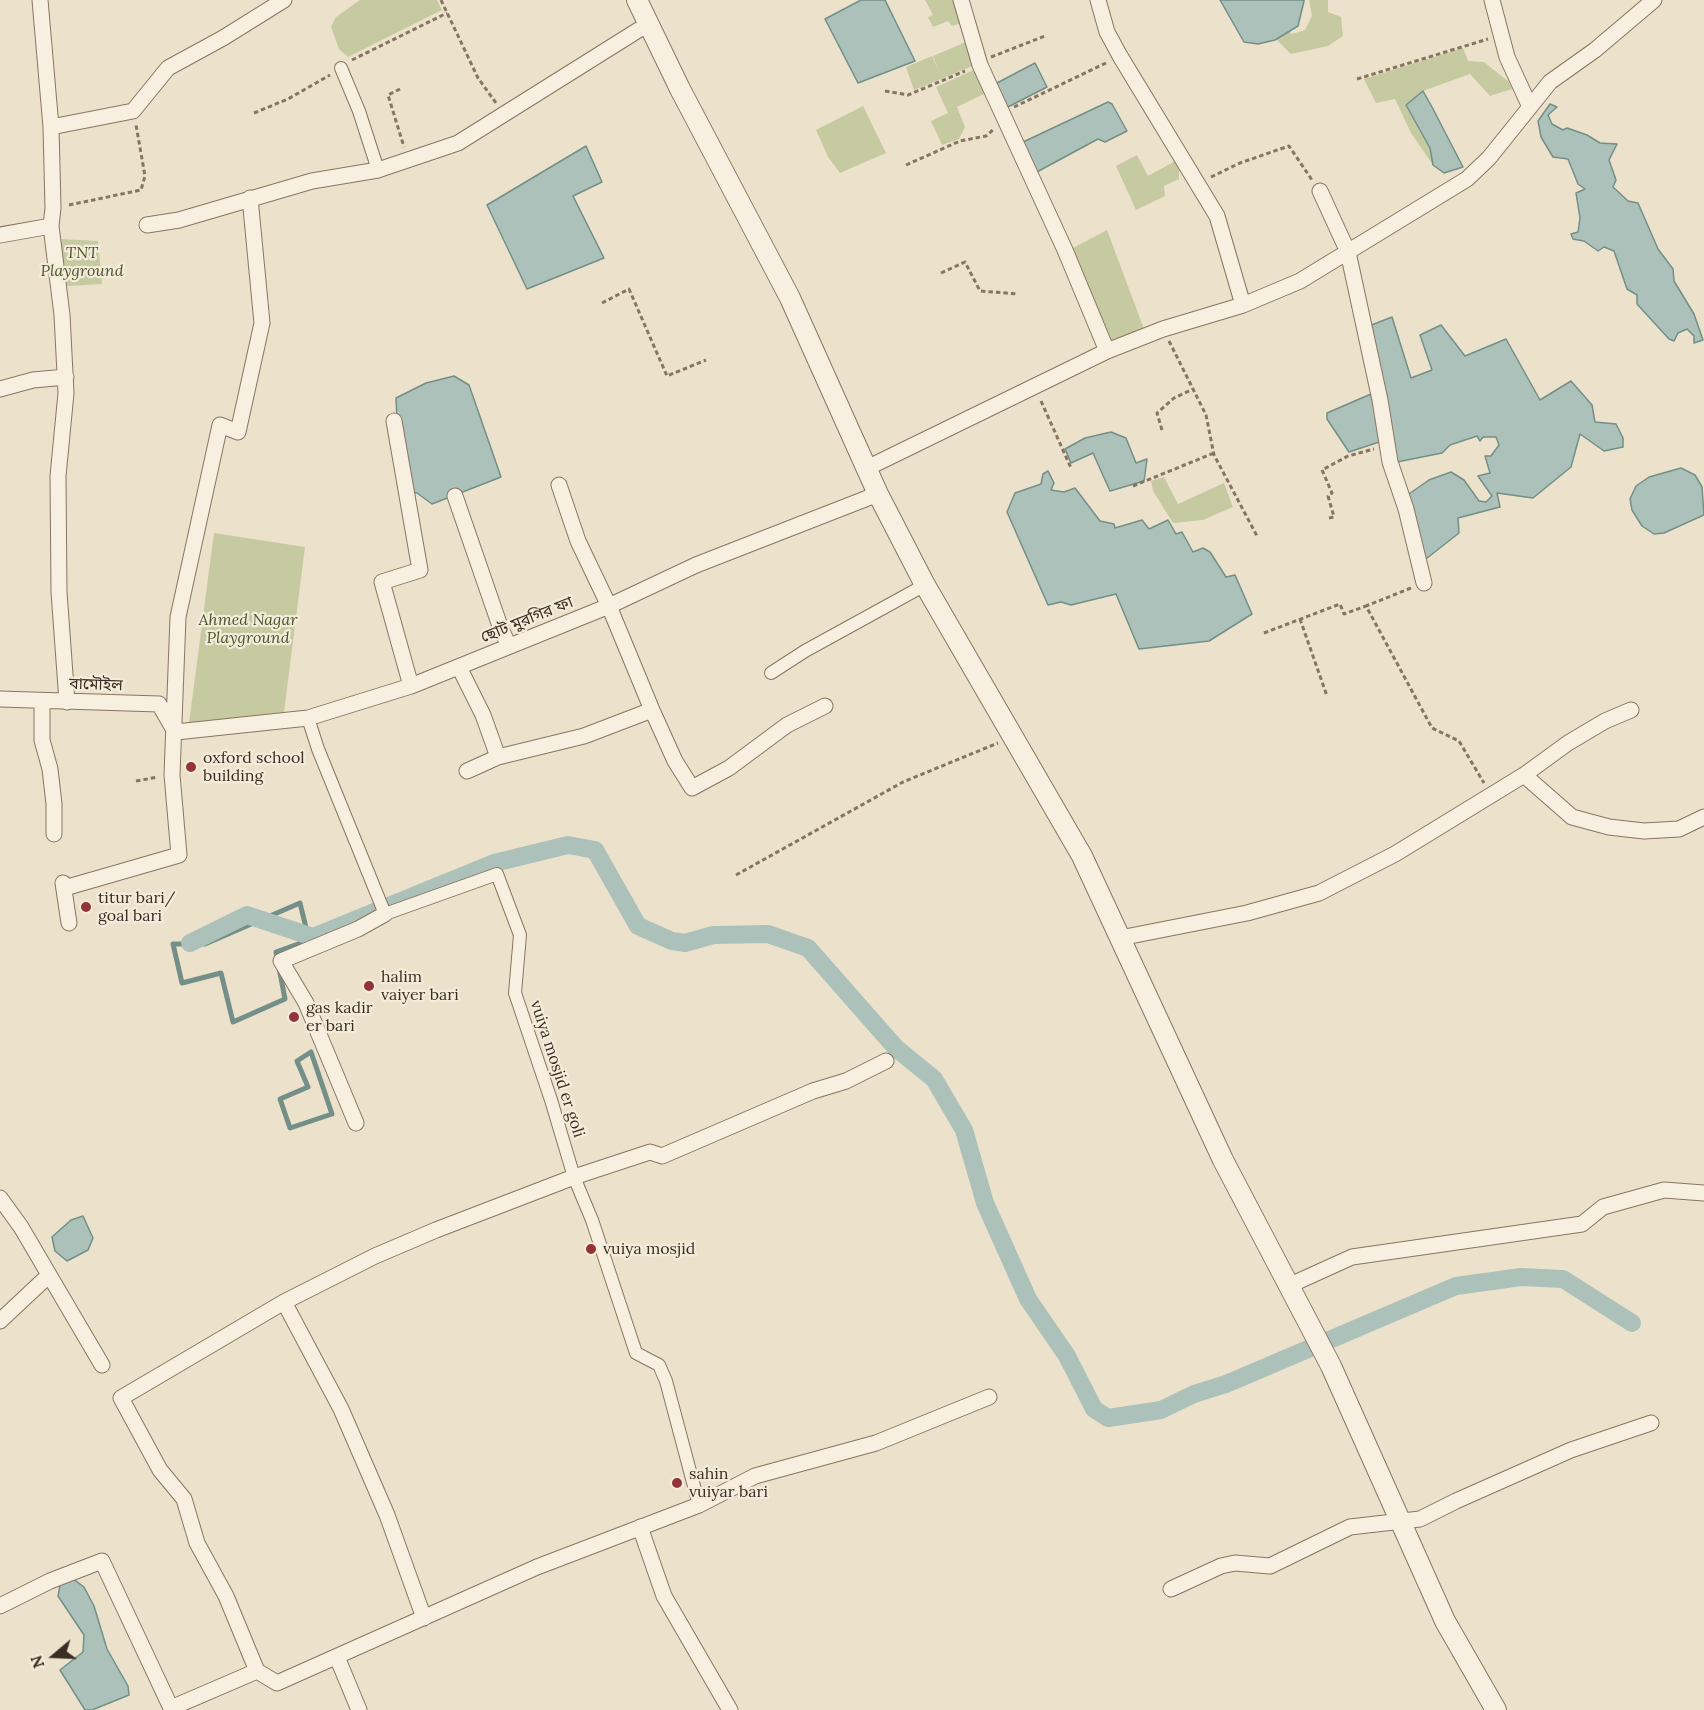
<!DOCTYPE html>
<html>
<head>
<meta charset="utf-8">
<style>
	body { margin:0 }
	#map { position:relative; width:1704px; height:1710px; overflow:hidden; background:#ece2cc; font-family:Lora,serif }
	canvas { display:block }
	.north { position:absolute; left:24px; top:1626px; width:60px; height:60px; -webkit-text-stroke:4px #f4ecdb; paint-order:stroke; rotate:251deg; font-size:16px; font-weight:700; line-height:24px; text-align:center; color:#3a2e23 }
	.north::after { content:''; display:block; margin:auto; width:21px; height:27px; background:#3a2e23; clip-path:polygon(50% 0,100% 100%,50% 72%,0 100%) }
</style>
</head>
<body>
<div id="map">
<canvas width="1704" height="1710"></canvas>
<div class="north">N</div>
</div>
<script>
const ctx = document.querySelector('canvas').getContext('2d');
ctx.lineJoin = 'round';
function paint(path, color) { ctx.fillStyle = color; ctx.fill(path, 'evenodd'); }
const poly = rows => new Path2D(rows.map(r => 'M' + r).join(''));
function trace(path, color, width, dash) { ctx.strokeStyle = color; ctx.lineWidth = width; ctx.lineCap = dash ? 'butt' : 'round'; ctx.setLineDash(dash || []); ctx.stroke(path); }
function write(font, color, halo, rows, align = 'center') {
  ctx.font = font + ' Lora,"Noto Sans Bengali",serif'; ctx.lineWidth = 4.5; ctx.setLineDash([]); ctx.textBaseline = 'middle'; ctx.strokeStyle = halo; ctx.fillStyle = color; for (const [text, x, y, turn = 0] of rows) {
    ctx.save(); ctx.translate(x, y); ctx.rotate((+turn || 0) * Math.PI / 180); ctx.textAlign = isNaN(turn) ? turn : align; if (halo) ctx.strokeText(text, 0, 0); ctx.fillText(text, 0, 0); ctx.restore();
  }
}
paint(poly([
	[360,0,437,0,442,10,348,57,339,49,331,27,336,17],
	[925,0,954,0,962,23,952,26,948,21,933,27,928,17,933,15],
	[1309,0,1328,0,1328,12,1341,17,1343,36,1328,46,1291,54,1274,37,1286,29,1292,34,1305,30,1312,16],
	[968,41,975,65,914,90,906,67,932,56,939,72,933,56],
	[1463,48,1468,61,1484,62,1509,82,1512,89,1490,96,1470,74,1423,91,1413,99,1406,106,1430,148,1433,165,1411,133,1395,99,1376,103,1364,79],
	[976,69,986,93,957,107,965,127,959,139,942,145,931,121,948,113,936,87],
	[863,106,886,153,840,173,828,157,816,130],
	[1137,155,1148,176,1179,159,1179,179,1164,186,1165,196,1136,210,1116,166],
	[1107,230,1144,329,1108,343,1069,250],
	[60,239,98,241,102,284,67,286],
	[1164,477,1178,504,1224,483,1233,507,1203,520,1173,523,1153,491,1151,481],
	[214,533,305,547,284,712,189,723]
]), '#c6caa0');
const water = poly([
	[861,0,885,0,915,61,858,83,825,19,861,0],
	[1220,0,1304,0,1304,1,1298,26,1275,40,1258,44,1244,42,1220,0],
	[1035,63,1047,87,1004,109,995,84,1035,63],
	[1423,91,1432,107,1463,167,1444,173,1433,165,1430,148,1406,105,1423,91],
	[1108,102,1112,104,1127,131,1105,142,1098,139,1035,173,1021,143,1108,102],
	[1550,104,1557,107,1548,115,1552,124,1563,130,1567,128,1587,135,1600,143,1617,144,1609,160,1616,180,1613,187,1628,201,1638,203,1658,249,1673,269,1674,281,1694,314,1703,340,1694,343,1694,336,1687,329,1678,333,1674,341,1669,339,1637,304,1637,295,1627,289,1614,251,1604,247,1598,251,1584,241,1573,239,1571,234,1578,232,1580,218,1576,193,1585,189,1578,184,1568,159,1553,157,1541,137,1538,121,1550,104],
	[586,146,602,182,573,196,604,258,527,289,487,205,586,146],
	[1392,317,1411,378,1432,370,1420,335,1441,325,1465,356,1506,339,1540,400,1571,381,1592,405,1595,422,1616,424,1623,438,1623,447,1604,451,1580,434,1571,467,1533,498,1497,493,1500,507,1458,518,1459,533,1422,562,1406,496,1429,480,1451,472,1464,480,1479,501,1486,502,1492,496,1478,476,1490,473,1485,456,1491,456,1499,445,1496,437,1483,437,1480,441,1477,436,1450,445,1442,453,1397,462,1369,326,1392,317],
	[454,376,469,385,501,477,432,504,417,493,409,492,397,421,396,398,426,383,454,376],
	[1371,394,1382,441,1349,452,1327,419,1327,413,1371,394],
	[1111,432,1126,438,1136,463,1147,459,1144,481,1110,491,1093,453,1071,463,1065,449,1085,438,1111,432],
	[1681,468,1695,475,1702,487,1704,515,1664,533,1654,534,1642,526,1632,510,1630,499,1636,486,1649,477,1681,468],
	[1048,471,1054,483,1051,490,1064,492,1075,488,1100,521,1114,524,1115,528,1142,520,1149,529,1168,520,1176,534,1182,532,1193,552,1203,548,1210,552,1226,577,1235,575,1252,614,1209,641,1139,649,1116,594,1071,605,1061,602,1048,605,1007,512,1015,493,1041,484,1043,474,1048,471],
	[83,1216,93,1238,88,1250,67,1261,55,1251,52,1237,71,1220,83,1216],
	[72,1578,84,1587,94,1606,107,1649,128,1686,129,1695,92,1710,85,1710,60,1670,83,1652,84,1635,58,1596,60,1585,72,1578]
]);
paint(water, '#acc1ba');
trace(water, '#738f88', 1.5);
trace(poly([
	[300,903,309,940,276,952,285,999,233,1022,221,973,182,983,173,944,205,944,300,903],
	[311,1052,332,1114,290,1128,280,1099,308,1087,297,1061,311,1052]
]), '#738f88', 5);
trace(poly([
	[190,943,247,915,313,937,494,863,568,845,595,850,638,926,672,941,685,943,713,935,768,934,808,948,896,1048,934,1079,964,1130,985,1203,1028,1299,1067,1356,1094,1409,1108,1418,1161,1410,1194,1394,1226,1384,1456,1286,1521,1277,1563,1279,1632,1323]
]), '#acc1ba', 18);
const pedestrian = poly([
	[341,68,359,111,378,170],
	[771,673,805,651,925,585],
	[308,718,318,749,385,914,497,874,520,935,515,993,551,1100,574,1177,592,1220,636,1353,659,1365,666,1381,699,1505]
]);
const minor = poly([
	[40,0,51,127,53,208,51,226,62,315,66,393,58,476,59,592,67,702],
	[961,0,980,65,1065,250,1107,351],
	[1098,0,1107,32,1120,56,1217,216,1243,305],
	[1492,0,1507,57,1530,107],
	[51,127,133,111,168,68,223,38,284,0],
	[1320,191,1348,252,1380,400,1390,462,1406,509,1424,583],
	[147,225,179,220,312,181,378,170,458,143,648,24],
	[0,235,51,226],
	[0,389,33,380,66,377],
	[394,421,420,570,382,582,411,686],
	[867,468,1107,351,1163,329,1243,305,1300,281,1467,179,1489,158,1550,82,1595,50,1654,0],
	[559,485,578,541,609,606,652,710,675,761,692,788,729,768,787,725,825,706],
	[455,496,501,629,509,646],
	[459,667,483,715,498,757],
	[0,699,159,704,174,730],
	[42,701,42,740,50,769,54,804,54,834],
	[176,732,308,718,411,686,609,606,696,565,878,494],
	[467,771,498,757,584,736,652,710],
	[1524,775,1572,817,1609,827,1644,831,1679,829,1704,817],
	[69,923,63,883,68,887,179,855,172,775,178,617,220,425,238,432,262,323,250,198],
	[1120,938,1247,913,1319,893,1395,854,1524,775,1568,743,1605,721,1631,710],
	[356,1123,306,1003,281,961,358,929,385,914],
	[0,1198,21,1227,102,1365],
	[1288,1286,1352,1257,1582,1224,1603,1207,1664,1190,1704,1193],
	[284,1302,121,1398,160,1470,184,1499,197,1543,226,1596,257,1671,277,1683,537,1567,699,1505,755,1476,876,1443,989,1397],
	[0,1321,48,1276],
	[640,1527,664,1596,730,1710],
	[1171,1589,1221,1566,1235,1563,1270,1566,1350,1527,1420,1519,1456,1501,1571,1450,1651,1423],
	[0,1606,50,1581,102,1561,171,1708,257,1671],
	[424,1618,387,1515,341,1409,284,1302,375,1256,436,1230,574,1177,650,1152,662,1156,813,1091,846,1081,886,1061],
	[337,1657,359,1710]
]);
const tertiary = poly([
	[637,0,680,89,790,298,878,494,925,585,1082,856,1223,1160,1331,1366,1445,1621,1496,1710]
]);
trace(pedestrian, '#887561', 14);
trace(minor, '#887561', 17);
trace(tertiary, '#887561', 22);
trace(poly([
	[441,0,478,78,496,103],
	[991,57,1045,36],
	[352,60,447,13],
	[1357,79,1488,39],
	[400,89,388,95,404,147],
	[885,91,908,95,965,71],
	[1014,107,1106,63],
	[254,113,288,99,330,75],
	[906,165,960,141,986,136,994,129],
	[1211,177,1240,163,1289,146,1312,180],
	[69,205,141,190,145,176,136,125],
	[941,273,965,262,980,291,1018,294],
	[602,303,629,289,667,376,706,360],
	[1169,341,1206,415,1214,455,1257,536],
	[1041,401,1071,468],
	[1162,430,1157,413,1174,398,1193,389],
	[1133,486,1214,453],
	[1329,518,1334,517,1328,496,1332,493,1322,470,1348,456,1374,449],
	[1411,588,1366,606,1432,728,1459,741,1484,783],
	[1300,619,1327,696],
	[1264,633,1340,604,1344,614,1366,606],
	[136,781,158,777],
	[736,875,903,782,998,743]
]), '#887561', 3, [4.5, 3]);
trace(pedestrian, '#f7efdf', 12);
trace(minor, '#f7efdf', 15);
trace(tertiary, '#f7efdf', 20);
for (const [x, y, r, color] of [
	[191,767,6,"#933538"],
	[86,907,6,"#933538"],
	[369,986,6,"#933538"],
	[294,1017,6,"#933538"],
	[591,1249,6,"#933538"],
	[677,1483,6,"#933538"]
]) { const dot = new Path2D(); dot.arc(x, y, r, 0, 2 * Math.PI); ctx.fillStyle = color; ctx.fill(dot); trace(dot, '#f4ecdb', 2); }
write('italic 16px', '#4b552b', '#f4ecdb', [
	["TNT",82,253],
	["Playground",82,271],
	["Ahmed Nagar",248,620],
	["Playground",248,638]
]);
write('16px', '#3a2e23', '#f4ecdb', [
	["ছোট মুরগির ফা",527,620,-22],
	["বামৌইল",96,685,2],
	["vuiya mosjid er goli",557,1069,72]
]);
write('16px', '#3a2e23', '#f4ecdb', [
	["oxford school",203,758],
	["building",203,776],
	["titur bari/",98,898],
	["goal bari",98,916],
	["halim",381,977],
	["vaiyer bari",381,995],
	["gas kadir",306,1008],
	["er bari",306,1026],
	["vuiya mosjid",603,1249],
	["sahin",689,1474],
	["vuiyar bari",689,1492]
], 'left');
</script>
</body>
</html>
